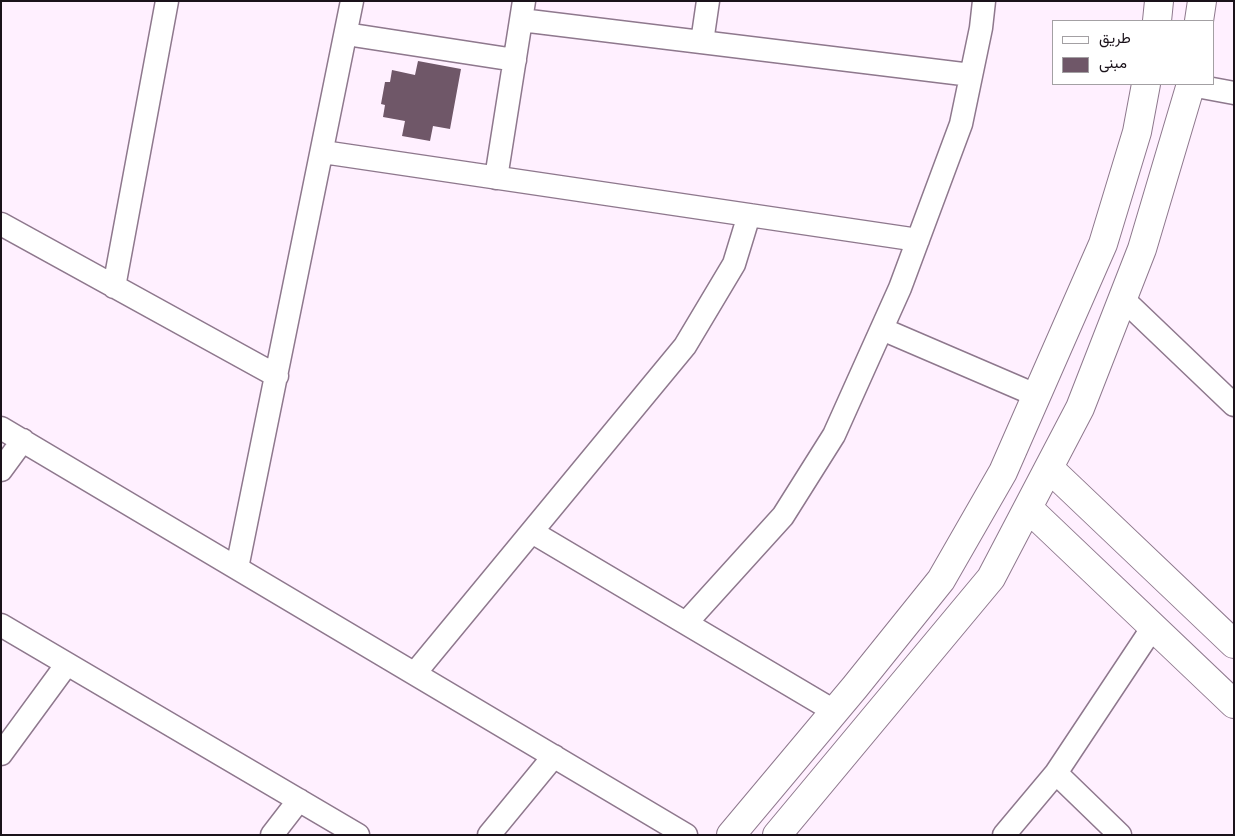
<!DOCTYPE html>
<html>
<head>
<meta charset="utf-8">
<style>
	body { margin:0 }
	#map { position:relative; width:1235px; height:836px; overflow:hidden; background:#fff0ff; font-family:"Roboto Serif",Vazirmatn,serif }
	canvas { display:block }
	.frame { position:absolute; inset:0; border:2px solid #1a121a; pointer-events:none }
	.legend { position:absolute; left:1052px; top:20px; width:162px; height:65px; box-sizing:border-box; background:#fff; border:1px solid #a3a0a3; margin:0; padding:6px 9px; list-style:none; font-size:15px; color:#1a121a }
	.legend li { display:flex; align-items:center; gap:10px; height:25px }
	.legend b { width:25px; border:1px solid #a3a0a3 }
</style>
</head>
<body>
<div id="map">
<canvas width="1235" height="836"></canvas>
<div class="frame"></div>
<ul class="legend">
<li><b style="height:6px;background:#fff"></b>طريق</li>
<li><b style="height:14px;background:#6f5768"></b>مبنى</li>
</ul>
</div>
<script>
const ctx = document.querySelector('canvas').getContext('2d');
ctx.lineJoin = 'round';
function paint(path, color) { ctx.fillStyle = color; ctx.fill(path, 'evenodd'); }
const poly = rows => new Path2D(rows.map(r => 'M' + r).join(''));
function trace(path, color, width, dash) { ctx.strokeStyle = color; ctx.lineWidth = width; ctx.lineCap = dash ? 'butt' : 'round'; ctx.setLineDash(dash || []); ctx.stroke(path); }
paint(poly([
	[418,61,461,69,450,129,433,126,430,141,402,136,405,121,383,117,385,105,381,104,385,82,390,82,392,70,415,75]
]), '#6f5768');
const minor = poly([
	[521,20,971,75],
	[346,34,515,60],
	[702,42,708,1],
	[1191,85,1234,93],
	[323,152,918,240],
	[496,178,524,1],
	[1,224,277,376],
	[114,287,167,1],
	[1123,299,1234,405],
	[882,329,1038,396],
	[1,428,686,835],
	[1,470,23,440],
	[532,532,834,711],
	[237,568,352,1],
	[686,623,783,516,834,435,900,288,961,124,981,28,984,1],
	[1,625,358,835],
	[415,673,685,346,734,264,749,215],
	[1,754,67,664],
	[1056,773,1120,835],
	[272,835,299,800],
	[489,835,554,756],
	[1004,835,1056,773,1153,627]
]);
const tertiary = poly([
	[1157,21,1159,1],
	[1199,21,1202,1],
	[1049,468,1234,644],
	[1028,508,1234,704],
	[731,835,855,687,941,580,1003,472,1103,244,1137,132,1146,84],
	[777,835,991,578,1080,408,1142,249,1191,84]
]);
trace(minor, '#8e788d', 25);
trace(tertiary, '#8e788d', 30);
trace(minor, '#fff', 22);
trace(tertiary, '#fff', 28);
</script>
</body>
</html>
